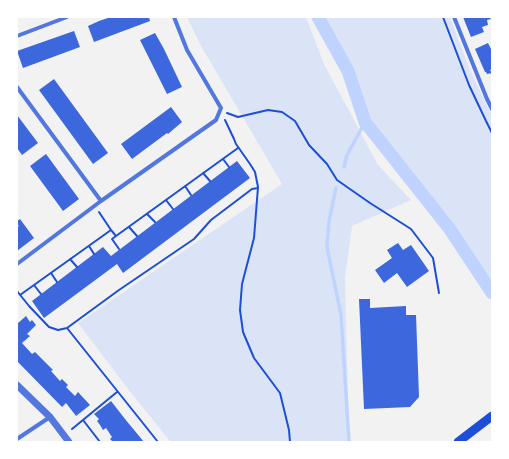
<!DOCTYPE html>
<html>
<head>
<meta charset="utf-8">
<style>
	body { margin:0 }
	#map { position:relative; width:509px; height:459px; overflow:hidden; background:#f2f2f2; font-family:Montserrat,sans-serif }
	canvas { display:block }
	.frame { position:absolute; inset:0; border:18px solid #fff; pointer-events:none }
</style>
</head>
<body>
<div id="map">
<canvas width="509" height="459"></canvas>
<div class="frame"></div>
</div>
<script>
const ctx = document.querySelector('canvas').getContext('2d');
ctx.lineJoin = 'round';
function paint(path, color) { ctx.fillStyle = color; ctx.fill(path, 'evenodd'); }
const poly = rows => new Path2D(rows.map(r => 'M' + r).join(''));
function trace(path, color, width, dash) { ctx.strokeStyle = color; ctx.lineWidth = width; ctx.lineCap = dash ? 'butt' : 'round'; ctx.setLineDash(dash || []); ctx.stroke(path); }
paint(poly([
	[187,17,306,17,324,64,378,165,411,200,352,226,345,278,349,442,172,442,169,440,128,389,78,323,282,184,201,46],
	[318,17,450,17,470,70,492,116,492,293,449,228,365,122,348,71]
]), '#dbe4f7');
trace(poly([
	[344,167,347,155,365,122],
	[336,188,329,221,327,247,341,315,349,442]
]), '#bfd3fe', 3.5);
trace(poly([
	[318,17,348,71,365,122,449,228,492,293]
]), '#bfd3fe', 13);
paint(poly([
	[111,17,149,17,150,21,94,42,88,26,99,21],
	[463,17,479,17,479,18,482,17,490,17,491,19,487,20,488,25,482,27,484,32,471,37],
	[74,31,80,47,23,68,17,51],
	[155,33,164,49,182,87,167,94,140,40],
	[488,43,492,51,492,69,490,70,492,73,487,74,486,72,485,72,475,49],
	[54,79,108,153,93,164,39,90],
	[171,107,182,122,168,134,167,133,132,159,121,144],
	[17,115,38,143,22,155,17,148],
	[46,154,79,199,63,211,30,166],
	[237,161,250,178,123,273,117,264,44,318,32,301,103,247,111,256],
	[20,219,34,238,17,251,17,227,19,226,17,224,17,221],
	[398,243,403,250,411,245,429,271,407,287,397,273,384,283,375,270,392,258,387,250],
	[359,299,370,299,370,308,406,306,406,315,416,315,419,397,410,407,364,409],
	[26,316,30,322,32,320,36,325,27,334,30,336,22,343,32,354,35,352,53,370,51,371,60,381,62,379,68,385,66,387,75,396,78,392,90,405,76,416,66,403,62,407,17,361,17,324],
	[111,401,125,419,144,442,113,442,110,439,112,437,106,428,103,430,100,425,97,421,99,419,94,414]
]), '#3d67dc');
trace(poly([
	[443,17,469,85,486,121,492,133],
	[227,113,238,117,268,110,282,112,295,121,309,145,327,164,337,180,370,203,411,229,433,258,439,293],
	[225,120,234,139,236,144,250,164,255,172,258,187,254,238,242,284,240,310,243,332,254,358,280,393,289,430,290,442],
	[223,159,229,167],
	[203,173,210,181],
	[185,186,191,195],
	[166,200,173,209],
	[99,212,111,230],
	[147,214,155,222],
	[129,227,137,236],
	[116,236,112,239,119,249],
	[89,246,94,254],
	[70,259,77,267],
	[51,273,57,282],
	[34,285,41,294],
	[17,291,29,306,49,327,58,330,67,328,158,442],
	[20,295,111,230,116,236,238,148],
	[67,328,119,290,194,239,211,220,252,189,258,188],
	[83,420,100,442],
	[72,429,117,392]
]), '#1d4ed8', 2);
trace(poly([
	[454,17,487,99,492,109],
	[17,36,67,17],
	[17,87,101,201],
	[17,264,101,201,216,120,221,108,187,50,174,17],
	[17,439,50,417]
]), '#5277de', 4);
trace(poly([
	[17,385,50,417,69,442]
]), '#5277de', 7);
trace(poly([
	[458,442,492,416]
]), '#1d4ed8', 9);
</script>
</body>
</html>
